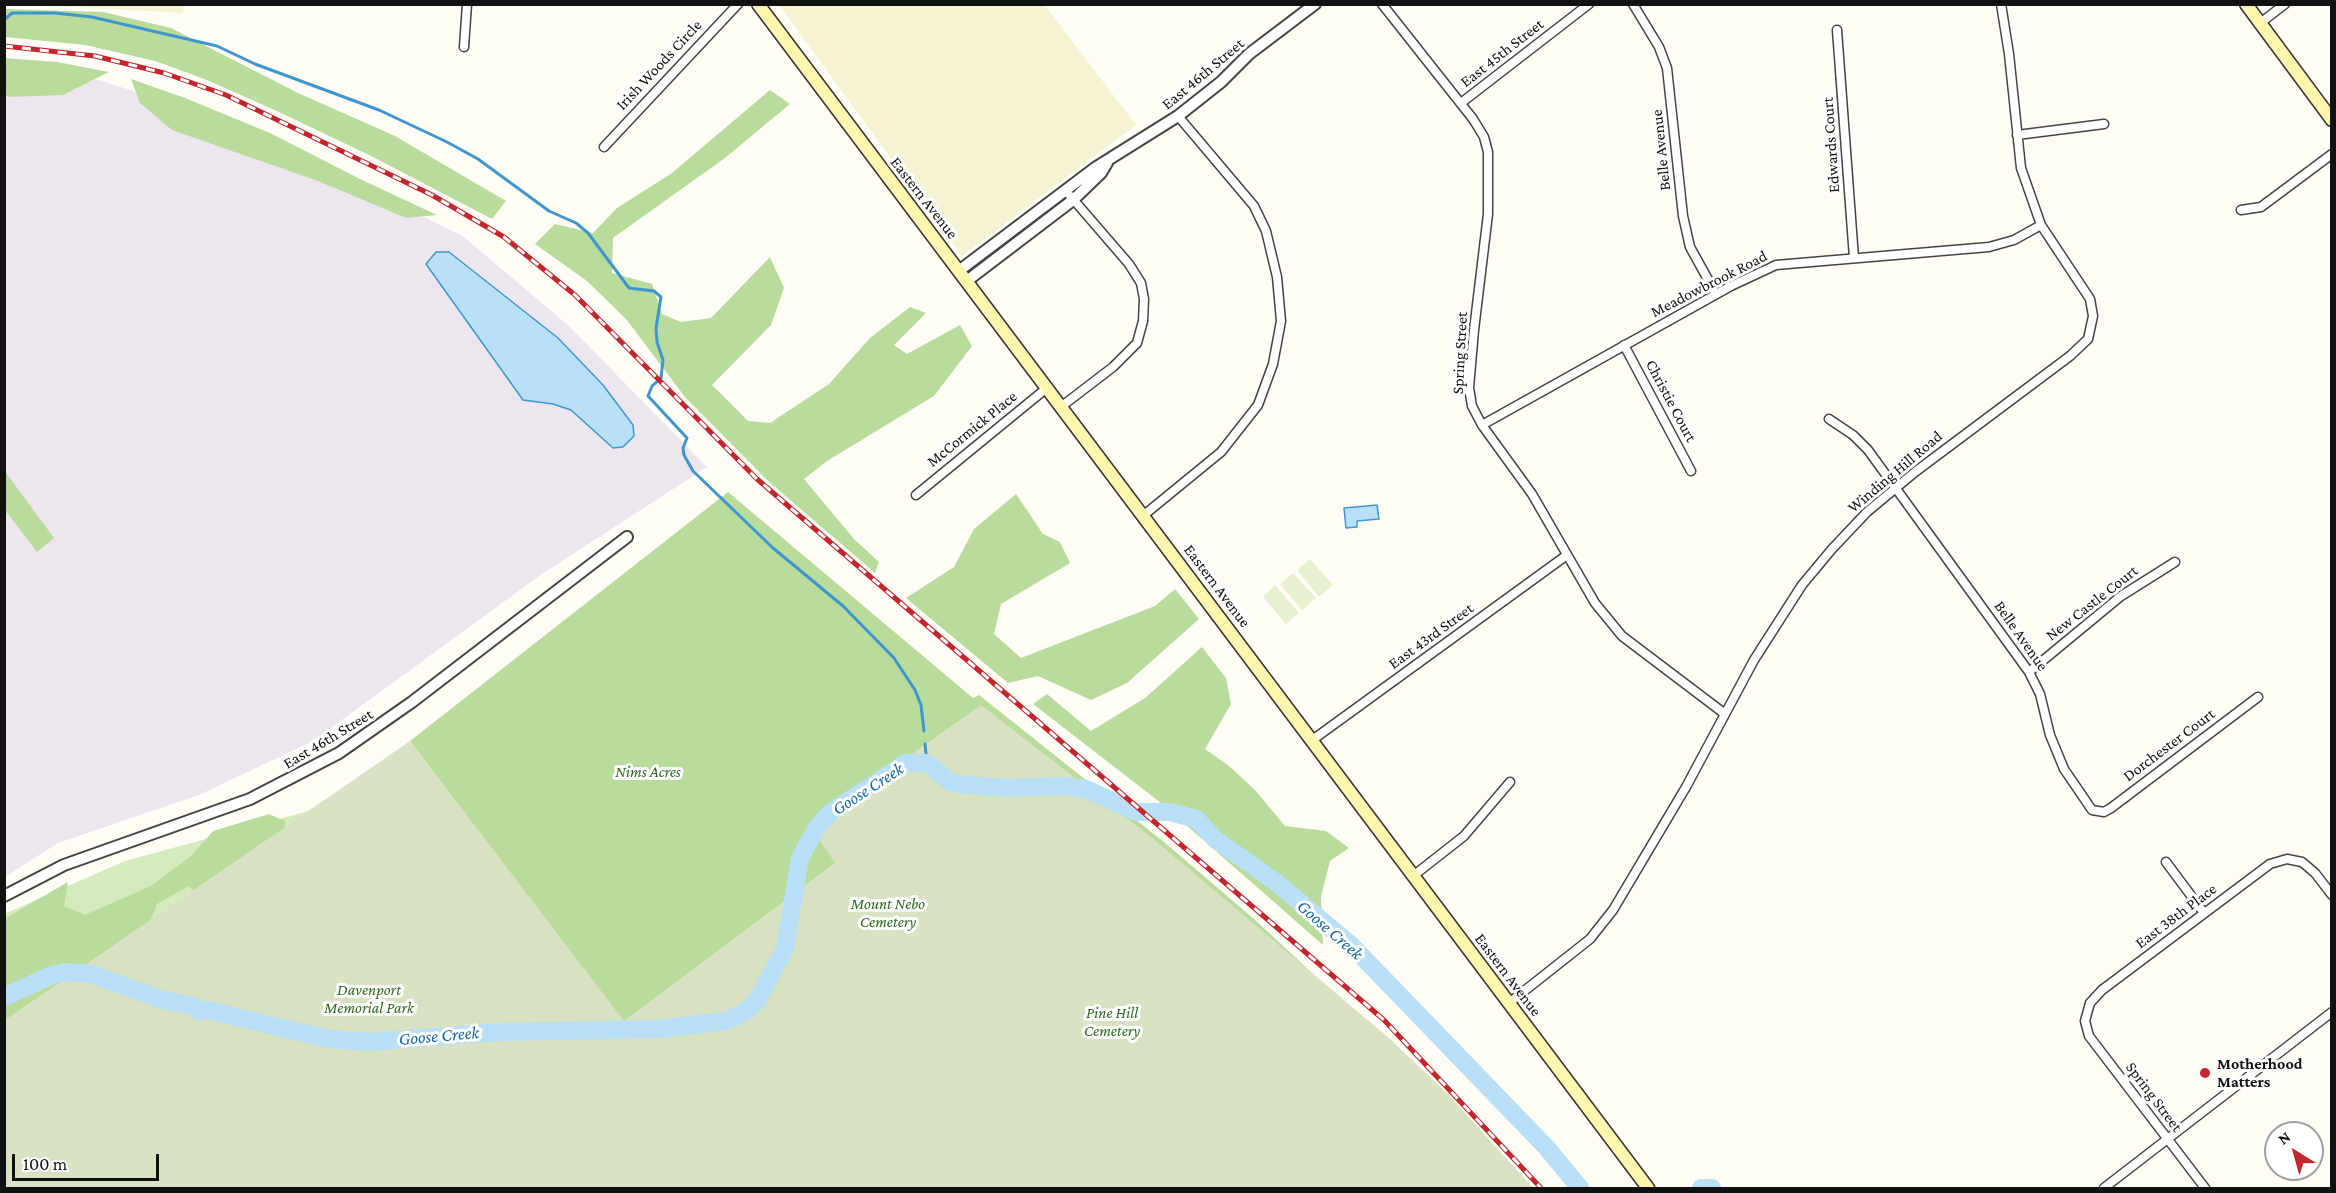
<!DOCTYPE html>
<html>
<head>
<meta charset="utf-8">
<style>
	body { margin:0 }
	#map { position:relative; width:2336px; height:1193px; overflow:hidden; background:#fffdf5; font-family:"Crimson Pro",serif }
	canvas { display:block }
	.frame { position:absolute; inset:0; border:6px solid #111; pointer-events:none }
	.north { position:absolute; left:2264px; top:1121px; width:60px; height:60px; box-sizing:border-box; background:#fff; border:2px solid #a0a0a0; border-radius:50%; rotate:323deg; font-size:16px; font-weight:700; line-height:24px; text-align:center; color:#111 }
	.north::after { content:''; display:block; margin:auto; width:21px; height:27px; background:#c4262e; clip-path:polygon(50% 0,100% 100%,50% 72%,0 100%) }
	.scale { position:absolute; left:12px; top:1154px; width:147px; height:27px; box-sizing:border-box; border:3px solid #111; border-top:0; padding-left:8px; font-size:18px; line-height:21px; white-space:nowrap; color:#111; -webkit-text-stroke:4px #fff; paint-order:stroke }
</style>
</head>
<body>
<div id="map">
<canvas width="2336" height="1193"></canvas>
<div class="frame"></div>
<div class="north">N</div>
<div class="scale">100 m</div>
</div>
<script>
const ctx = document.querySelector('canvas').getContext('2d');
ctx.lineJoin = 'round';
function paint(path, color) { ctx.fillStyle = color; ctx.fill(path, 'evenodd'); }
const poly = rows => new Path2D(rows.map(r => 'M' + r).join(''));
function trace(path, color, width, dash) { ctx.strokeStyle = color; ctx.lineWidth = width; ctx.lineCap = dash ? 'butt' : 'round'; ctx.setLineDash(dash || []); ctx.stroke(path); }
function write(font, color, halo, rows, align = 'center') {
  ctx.font = font + ' "Crimson Pro",serif'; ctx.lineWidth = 6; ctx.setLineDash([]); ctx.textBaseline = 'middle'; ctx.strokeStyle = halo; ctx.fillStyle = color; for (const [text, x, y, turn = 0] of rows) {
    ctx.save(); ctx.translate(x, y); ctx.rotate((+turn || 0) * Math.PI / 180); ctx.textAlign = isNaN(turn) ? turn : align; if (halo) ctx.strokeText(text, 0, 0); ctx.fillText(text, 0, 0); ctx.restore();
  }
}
paint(poly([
	[5,72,99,80,226,121,463,236,570,327,707,467,542,574,313,741,199,795,58,843,5,877]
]), '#eee6ef');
paint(poly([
	[34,5,184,5,183,13],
	[779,5,1045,5,1136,125,962,256]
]), '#f6f3d4');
paint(poly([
	[309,811,5,1020,4,914,125,861]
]), '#d5ebbd');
paint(poly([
	[6,9,103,12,171,28,298,93,395,136,506,201,492,219,371,156,279,112,207,80,155,61,85,45,5,37],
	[4,58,57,62,109,72,63,95,10,97,5,95],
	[131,79,185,98,270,133,360,179,437,215,406,218,318,181,172,130,140,103],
	[770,90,790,104,725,158,613,238,612,273,652,284,662,314,681,322,711,318,770,257,784,288,771,325,712,385,748,421,770,423,829,384,870,338,910,307,926,313,894,345,907,354,960,325,972,346,934,396,827,461,804,479,854,539,879,562,875,573,768,481,685,397,626,319,587,281,535,244,555,224,593,233,617,208,672,173],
	[4,470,54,538,37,552,5,510],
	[728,492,973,698,979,695,1164,842,1254,919,1356,1014,755,1022,5,1025,4,919,68,882,64,906,85,915,151,886,191,856,213,831,269,814,285,821,285,855,211,912,189,886,157,904,141,945,606,999,410,741],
	[1016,494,1043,534,1060,542,1070,563,1001,604,994,634,1021,658,1155,606,1175,589,1199,619,1127,683,1091,700,1038,676,1008,683,906,598,954,567,974,529],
	[1202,647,1226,678,1231,704,1205,749,1228,765,1255,790,1285,826,1326,831,1349,848,1330,861,1321,897,1323,945,1161,803,1033,704,1047,694,1091,731,1145,698]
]), '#b9dc9c');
paint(poly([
	[981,705,1151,837,1389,1038,1449,1095,1533,1188,5,1188,5,1020,410,741,624,1021,835,863,810,826]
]), '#d9e3c4');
paint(poly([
	[1310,559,1333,585,1319,597,1297,570],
	[1293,573,1316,598,1302,610,1280,584],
	[1275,585,1299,613,1286,624,1263,597]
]), '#e6f2cf');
const water = poly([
	[436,252,449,252,558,338,603,385,633,425,634,436,623,447,613,448,571,410,553,404,523,400,426,264,436,252],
	[1377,505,1379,519,1357,521,1357,527,1346,528,1344,508,1377,505]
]);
paint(water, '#b9e0f7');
trace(water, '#3f96cf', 1.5);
trace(poly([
	[4,20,12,13,55,13,92,17,217,46,255,64,379,110,447,142,478,159,549,211,576,223,588,233,629,288,654,291,661,297,656,328,657,342,663,360,661,378,652,386,648,396,687,438,683,448,684,455,693,471,773,548,843,606,894,658,915,690,921,705,924,731],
	[925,744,927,763]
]), '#3f96cf', 3);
trace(poly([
	[4,997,52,975,65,972,91,974,163,1000,193,1006,198,1011,206,1010,329,1039,369,1042,499,1032,659,1029,726,1021,745,1012,757,1001,785,948,800,858,817,827,831,812,906,763,927,763,950,782,958,784,1005,788,1063,786,1086,789,1136,812,1170,812,1196,819,1216,840,1277,883,1352,946,1547,1148,1580,1188],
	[1701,1188,1712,1188]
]), '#b9e0f7', 18);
const minor = poly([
	[1382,4,1473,119,1484,137,1488,152,1488,214,1474,330,1469,388,1472,406,1482,425,1532,494,1595,603,1622,636,1725,714],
	[1633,4,1659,47,1667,68,1683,216,1690,247,1716,294],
	[2259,24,2285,4],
	[1837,30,1854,258],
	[464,47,467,4],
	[1461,103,1589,4],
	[2017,135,2104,124],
	[604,147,738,4],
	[2241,210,2261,207,2332,154],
	[1624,345,1691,471],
	[1062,406,1113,367,1137,343,1143,321,1144,299,1141,283,1129,264,1066,191],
	[1829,419,1853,435,1868,450,2029,672,2040,694,2050,735,2064,769,2092,810,2104,812,2111,808,2258,697],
	[1482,425,1731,286,1776,265,1989,247,2014,240,2041,225],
	[916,495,1048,387],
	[1144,515,1221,452,1258,405,1273,364,1281,321,1277,277,1266,231,1254,206,1178,116],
	[2029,672,2121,596,2175,562],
	[1311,741,1567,555],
	[2166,862,2204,913],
	[1413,876,1464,836,1510,782],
	[1509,1003,1590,939,1613,910,1686,787,1754,660,1802,585,1832,549,1867,512,1915,472,2070,356,2088,339,2093,316,2090,299,2041,225,2021,168,2009,54,2001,4],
	[2104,1188,2332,1012],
	[2205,1188,2089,1036,2085,1021,2090,1003,2102,990,2270,864,2287,859,2302,862,2315,873,2332,895]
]);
const tertiary = poly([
	[960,270,1095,168,1178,116,1221,82,1249,54,1315,4],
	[968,280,1073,200,1101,173,1107,163],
	[4,896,64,865,250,799,339,753,412,702,627,537]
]);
const secondary = poly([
	[758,4,1648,1188],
	[2246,4,2332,120]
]);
trace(minor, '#444', 11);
trace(tertiary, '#444', 14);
trace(secondary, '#333', 15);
trace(minor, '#fff', 8);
trace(tertiary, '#fff', 10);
trace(secondary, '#fff6b0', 12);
const rail = poly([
	[4,46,95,56,164,73,226,95,432,195,504,237,575,295,757,479,1384,1020,1541,1188]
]);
trace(rail, '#c4262e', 5);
trace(rail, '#fff', 3, [9]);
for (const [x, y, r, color] of [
	[2205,1073,6,"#c4262e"]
]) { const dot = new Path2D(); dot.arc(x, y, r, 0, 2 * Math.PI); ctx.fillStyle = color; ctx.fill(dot); trace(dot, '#fff', 2); }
write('16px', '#111', '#fff', [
	["East 45th Street",1502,53,-38],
	["Irish Woods Circle",659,65,-47],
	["East 46th Street",1203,74,-40],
	["Edwards Court",1831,145,-94],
	["Belle Avenue",1661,150,-96],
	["Eastern Avenue",924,198,52],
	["Meadowbrook Road",1709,284,-27],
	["Spring Street",1460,353,-87],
	["Christie Court",1671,401,62],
	["McCormick Place",972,429,-39],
	["Winding Hill Road",1895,472,-40],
	["Eastern Avenue",1217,586,53],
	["New Castle Court",2092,603,-38],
	["East 43rd Street",1431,636,-36],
	["Belle Avenue",2021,636,55],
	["East 46th Street",328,739,-31],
	["Dorchester Court",2169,745,-37],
	["East 38th Place",2176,916,-37],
	["Eastern Avenue",1508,975,53],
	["Spring Street",2154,1097,53]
]);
write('italic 16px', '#2f6b1f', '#fff', [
	["Nims Acres",648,772],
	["Mount Nebo",888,904],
	["Cemetery",888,922],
	["Davenport",369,990],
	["Memorial Park",369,1008],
	["Pine Hill",1112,1013],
	["Cemetery",1112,1031]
]);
write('bold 16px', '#111', '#fff', [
	["Motherhood",2217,1064],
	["Matters",2217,1082]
], 'left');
write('italic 18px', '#1768a6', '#fff', [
	["Goose Creek",868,789,-33],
	["Goose Creek",1330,930,41],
	["Goose Creek",439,1036,-5]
]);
</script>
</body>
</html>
